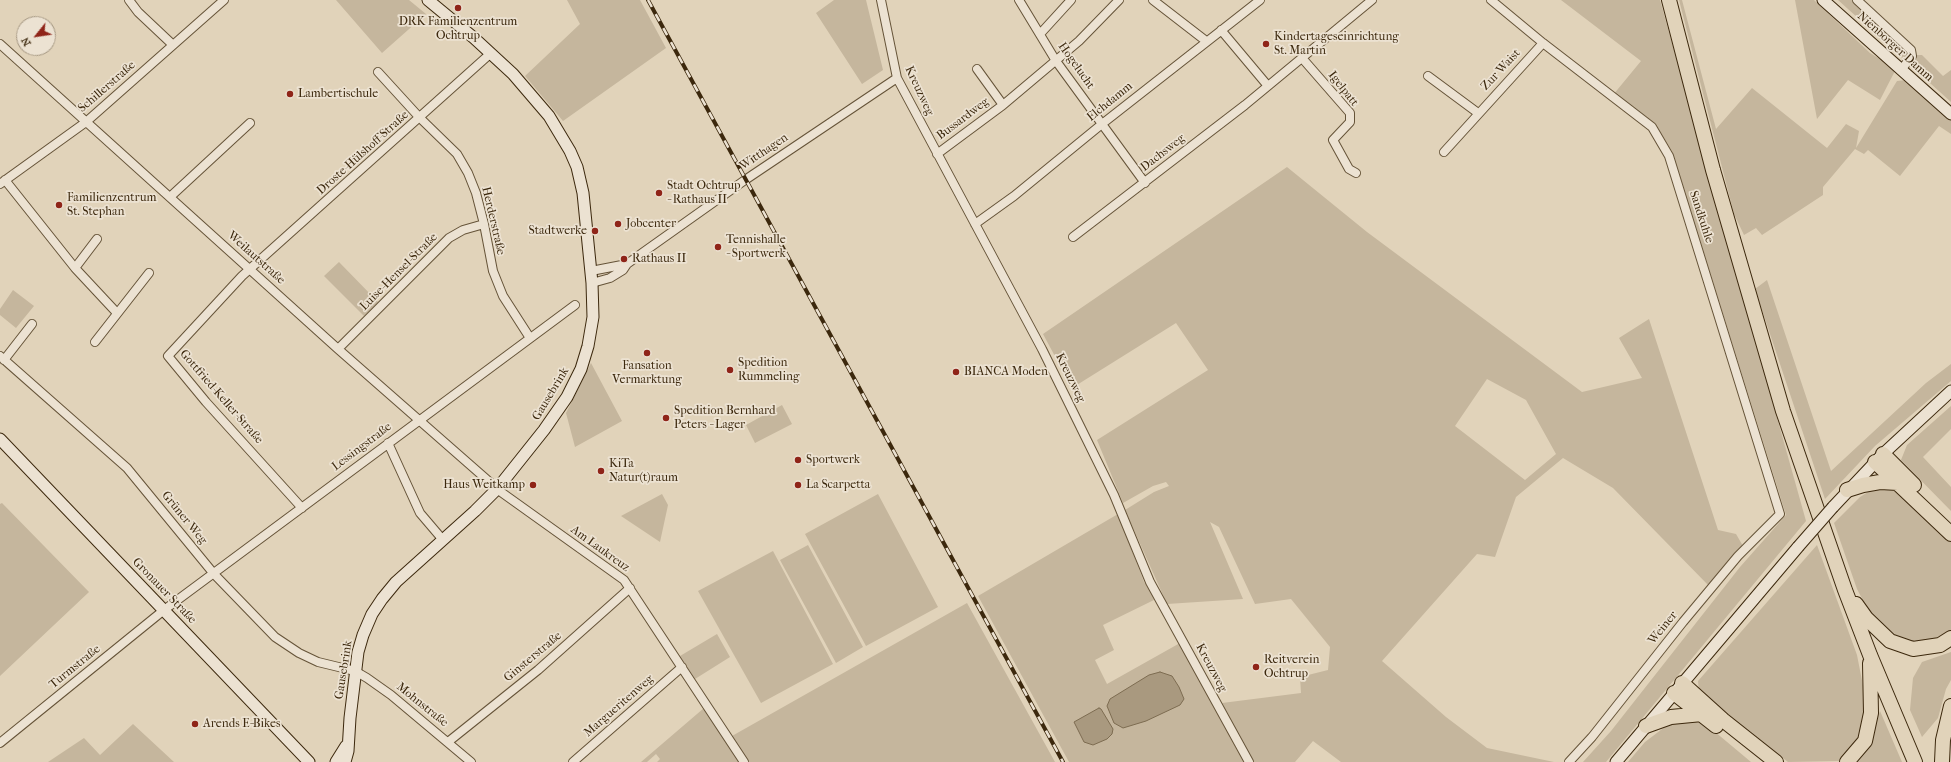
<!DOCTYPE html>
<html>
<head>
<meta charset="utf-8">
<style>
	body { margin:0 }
	#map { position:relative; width:1951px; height:762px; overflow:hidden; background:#e1d3ba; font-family:"IM FELL French Canon",serif }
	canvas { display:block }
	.north { position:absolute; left:16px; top:16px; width:40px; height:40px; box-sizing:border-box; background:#ece2d2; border:1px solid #a69883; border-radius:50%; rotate:240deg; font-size:11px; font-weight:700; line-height:16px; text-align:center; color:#3c280d }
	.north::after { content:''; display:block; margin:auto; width:14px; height:18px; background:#8f2418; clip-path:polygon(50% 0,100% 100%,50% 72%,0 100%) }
</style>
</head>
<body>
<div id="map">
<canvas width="1951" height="762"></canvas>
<div class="north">N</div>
</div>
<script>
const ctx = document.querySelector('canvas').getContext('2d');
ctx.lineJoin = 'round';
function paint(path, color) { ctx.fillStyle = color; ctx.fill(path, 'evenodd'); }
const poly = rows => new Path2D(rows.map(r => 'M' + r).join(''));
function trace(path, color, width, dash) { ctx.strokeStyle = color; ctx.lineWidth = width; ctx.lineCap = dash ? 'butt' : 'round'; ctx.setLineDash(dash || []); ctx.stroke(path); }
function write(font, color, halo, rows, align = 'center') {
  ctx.font = font + ' "IM FELL French Canon",serif'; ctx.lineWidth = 3.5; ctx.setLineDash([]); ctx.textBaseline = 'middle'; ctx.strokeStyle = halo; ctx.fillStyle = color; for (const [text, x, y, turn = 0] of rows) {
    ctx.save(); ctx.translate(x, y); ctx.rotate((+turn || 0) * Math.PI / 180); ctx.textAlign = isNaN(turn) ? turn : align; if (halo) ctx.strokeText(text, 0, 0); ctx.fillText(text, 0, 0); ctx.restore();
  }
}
paint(poly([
	[336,0,409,0,426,14,382,53],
	[567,0,640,0,666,48,563,121,525,76,580,24],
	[834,0,866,0,883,70,862,84,816,13],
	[1561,0,1660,0,1806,521,1606,762,1583,762,1611,731,1740,567,1786,515,1672,151,1656,126,1613,95,1641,61],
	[1679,0,1682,0,1716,129,1752,88,1827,148,1846,124,1859,131,1856,148,1897,81,1906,80,1951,120,1951,134,1939,126,1900,176,1868,150,1864,154,1855,149,1823,187,1823,195,1762,235,1756,228,1744,235,1734,214],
	[1795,0,1814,0,1870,53,1896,69,1880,100,1848,80,1817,119],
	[1838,0,1852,0,1909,55,1922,55,1943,76,1951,70,1951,102],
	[1287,167,1367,232,1582,392,1642,378,1619,338,1649,319,1718,530,1736,534,1743,546,1709,586,1613,488,1563,458,1516,497,1495,557,1477,554,1382,661,1446,717,1487,748,1554,762,1341,762,1313,741,1295,762,1253,762,1222,703,1301,693,1300,677,1328,670,1330,647,1291,599,1255,604,1219,527,1210,522,1243,599,1167,604,1125,510,1154,492,1169,486,1166,482,1153,486,1123,503,1097,440,1208,370,1176,323,1072,388,1043,334],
	[1487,379,1526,400,1556,454,1525,480,1455,426],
	[339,262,378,302,364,316,324,276],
	[1767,280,1831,471,1926,383,1951,364,1951,381,1875,446,1825,499,1755,289],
	[13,290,34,306,16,328,0,315,0,309],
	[591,363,622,421,575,447,566,413],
	[782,405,792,424,755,443,746,425],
	[1951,406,1951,429,1923,457,1951,487,1951,511,1901,460,1907,445],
	[1876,487,1894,488,1951,542,1951,631,1933,639,1915,642,1895,636,1870,614,1857,589,1834,523,1860,497],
	[662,494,668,505,660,542,621,516],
	[878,494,938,607,866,646,805,534],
	[2,503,89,592,0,676,0,504],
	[1118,514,1144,582,1156,599,1103,625,1114,650,1095,660,1107,684,1180,643,1247,762,1069,762,978,596],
	[808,545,863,647,836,663,780,560],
	[1817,545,1857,655,1865,696,1867,713,1860,744,1839,761,1788,762,1699,692,1698,681],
	[773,551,833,664,761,703,698,591],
	[967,603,1055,762,749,762,732,736],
	[717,634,730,657,695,679,680,656],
	[1951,652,1951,680,1946,689,1938,718,1922,737,1910,710,1913,678,1922,662],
	[704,708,739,762,657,762,660,759,656,754,647,762,641,762],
	[1880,711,1902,762,1856,762,1867,749],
	[1674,720,1702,721,1751,762,1628,762,1645,742],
	[133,724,174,762,48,762,84,738,100,755]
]), '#c5b69d');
const water = poly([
	[1160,672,1172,676,1179,687,1184,699,1180,705,1146,721,1123,728,1114,723,1107,706,1110,699,1149,675,1160,672],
	[1099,708,1101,709,1113,729,1112,734,1107,739,1093,745,1084,742,1074,722,1099,708]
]);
paint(water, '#a9997f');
trace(water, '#7d6c51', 1);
const street = poly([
	[129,0,138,12,173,45],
	[881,0,897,78,1042,349,1114,495,1150,582,1249,762],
	[1019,0,1056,61,1145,183],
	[1153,0,1206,41],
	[1491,0,1543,43,1652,127,1669,156,1780,514,1738,556,1683,622,1592,737,1569,762],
	[1857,0,1911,50,1912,56,1901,70],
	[1221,30,1268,86],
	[1040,34,1071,0],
	[0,44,338,349,501,492,624,580,744,762],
	[1302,58,1350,113,1350,122,1333,140,1349,169,1356,173],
	[977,69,1003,105],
	[378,72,420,118,457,154,468,173,476,193,484,224,493,271,503,296,530,338],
	[1428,76,1478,113],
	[1444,152,1543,43],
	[937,154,1003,105,1079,41,1119,0],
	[5,180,75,268,117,313],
	[0,184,86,122,224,0],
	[170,197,250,123],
	[975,224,1014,196,1102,124,1260,0],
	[1073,237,1245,105,1372,0],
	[75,268,97,239],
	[591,271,627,264],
	[592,283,610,278,623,270,627,264,645,251,745,180,897,78],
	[95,342,149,273],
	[338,349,449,238,463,230,484,224],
	[0,356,127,468,214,574,275,637,299,653,318,662,355,671,367,678,391,695,471,762],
	[4,360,32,324],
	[388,443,420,513,443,540],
	[302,508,206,402,168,356,242,276,491,53],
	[448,742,538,670,630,588],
	[0,743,164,610,575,305],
	[573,762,682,667]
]);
const secondary = poly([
	[1823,0,1951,114],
	[0,439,309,762],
	[1833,507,1883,454,1951,391],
	[336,762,346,746],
	[345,762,348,751,350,718,358,652,363,635,372,614,382,599,396,582,475,511,497,489,544,430,567,397,581,369,588,346,593,317,592,283,583,193,577,167,570,151,549,116,513,74,474,38,428,0],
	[1616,762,1798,547]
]);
const highway = poly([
	[1669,0,1713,170,1783,411,1845,590,1870,655,1915,762],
	[1883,454,1914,485],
	[1875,462,1951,534],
	[1847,490,1863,485,1880,482,1898,483],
	[1856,604,1866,618,1890,641,1913,649,1940,645,1951,638],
	[1682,683,1723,720,1776,762],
	[1674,693,1716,726],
	[1646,726,1671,717,1702,714],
	[1847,762,1865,741,1871,713,1870,663],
	[1942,762,1943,740,1951,706]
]);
trace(street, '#655338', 10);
trace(secondary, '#3c280d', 13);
trace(highway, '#3c280d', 16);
trace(street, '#ece2d2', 8);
trace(secondary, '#ece2d2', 11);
trace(highway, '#e1d3ba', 14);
const rail = poly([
	[648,0,1063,762]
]);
trace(rail, '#3c280d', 4);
trace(rail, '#ece2d2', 2.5, [8]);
const secondaryBridge = poly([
	[1798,547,1833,507]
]);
trace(secondaryBridge, '#3c280d', 13, []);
trace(secondaryBridge, '#ece2d2', 11);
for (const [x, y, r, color] of [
	[458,8,4,"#8f2418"],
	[1266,44,4,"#8f2418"],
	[290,94,4,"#8f2418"],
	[659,193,4,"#8f2418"],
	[59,205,4,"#8f2418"],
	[618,224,4,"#8f2418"],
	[595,231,4,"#8f2418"],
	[718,247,4,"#8f2418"],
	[624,259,4,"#8f2418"],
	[647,353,4,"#8f2418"],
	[730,370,4,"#8f2418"],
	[956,372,4,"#8f2418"],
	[666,418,4,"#8f2418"],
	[798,460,4,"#8f2418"],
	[601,471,4,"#8f2418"],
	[533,485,4,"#8f2418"],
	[798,485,4,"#8f2418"],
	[1256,667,4,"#8f2418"],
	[195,724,4,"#8f2418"]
]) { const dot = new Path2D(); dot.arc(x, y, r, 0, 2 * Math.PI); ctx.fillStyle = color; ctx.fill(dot); trace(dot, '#ece2d2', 1.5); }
write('12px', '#3c280d', '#ece2d2', [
	["DRK Familienzentrum",458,22,"center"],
	["Ochtrup",458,36,"center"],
	["Kindertageseinrichtung",1274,37],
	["St. Martin",1274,51],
	["Lambertischule",298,94],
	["Stadt Ochtrup",667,186],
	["- Rathaus II",667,200],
	["Familienzentrum",67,198],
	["St. Stephan",67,212],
	["Jobcenter",626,224],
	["Stadtwerke",587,231,"right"],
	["Tennishalle",726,240],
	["- Sportwerk",726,254],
	["Rathaus II",632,259],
	["Spedition",738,363],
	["Rummeling",738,377],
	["Fansation",647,366,"center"],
	["Vermarktung",647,380,"center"],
	["BIANCA Moden",964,372],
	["Spedition Bernhard",674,411],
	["Peters - Lager",674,425],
	["Sportwerk",806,460],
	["KiTa",609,464],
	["Natur(t)raum",609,478],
	["Haus Weitkamp",525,485,"right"],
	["La Scarpetta",806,485],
	["Reitverein",1264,660],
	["Ochtrup",1264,674],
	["Arends E-Bikes",203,724]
], 'left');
write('12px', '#3c280d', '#ece2d2', [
	["Nienborger Damm",1895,47,42],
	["Hogelucht",1076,66,55],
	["Zur Waist",1501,70,-47],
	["Schillerstraße",107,87,-41],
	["Igelpatt",1343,89,52],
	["Kreuzweg",919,91,65],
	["Elchdamm",1110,102,-39],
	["Bussardweg",963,119,-37],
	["Witthagen",764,152,-34],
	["Droste-Hülshoff-Straße",363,153,-42],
	["Dachsweg",1163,153,-38],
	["Sandkuhle",1701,217,72],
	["Herderstraße",493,221,77],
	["Weilautstraße",256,258,42],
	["Luise-Hensel-Straße",399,272,-45],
	["Kreuzweg",1070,378,64],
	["Gausebrink",551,394,-59],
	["Gottfried-Keller-Straße",221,397,49],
	["Lessingstraße",362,447,-37],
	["Grüner Weg",184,518,51],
	["Am Laukreuz",600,549,36],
	["Gronauer Straße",164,591,46],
	["Weiner",1663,628,-51],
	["Ginsterstraße",533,657,-40],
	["Turmstraße",75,667,-39],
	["Kreuzweg",1211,668,62],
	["Gausebrink",344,670,-81],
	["Mohnstraße",422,705,39],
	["Margueritenweg",619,706,-41]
]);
</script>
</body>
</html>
